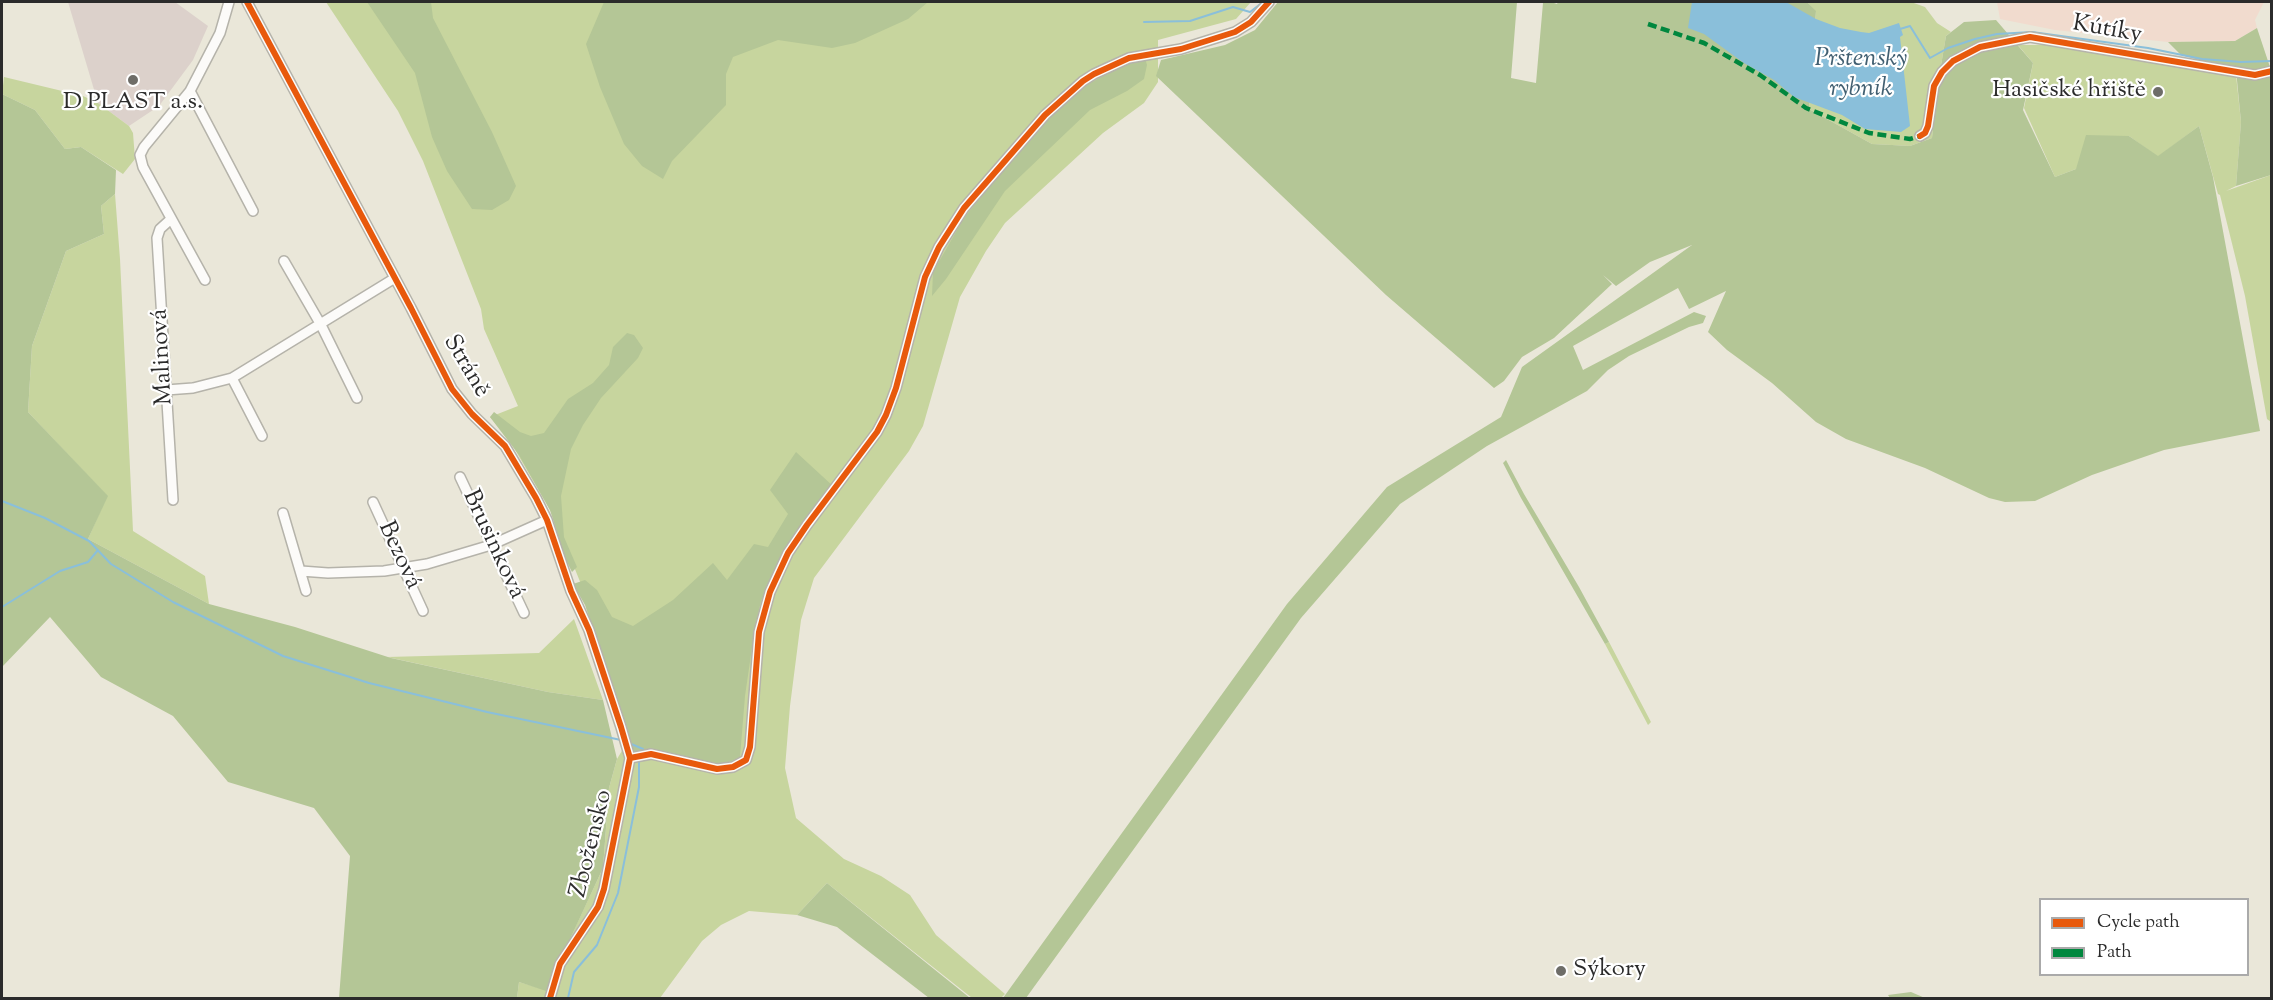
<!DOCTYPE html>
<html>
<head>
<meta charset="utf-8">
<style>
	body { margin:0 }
	#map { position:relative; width:2273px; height:1000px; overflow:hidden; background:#eae7d9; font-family:"Sorts Mill Goudy",serif }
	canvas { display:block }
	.frame { position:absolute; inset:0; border:3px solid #2b2b2b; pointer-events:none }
	.legend { position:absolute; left:2039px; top:898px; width:210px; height:78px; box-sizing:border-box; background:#fff; border:2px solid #aaa; margin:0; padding:8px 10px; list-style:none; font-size:18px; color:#2b2b2b }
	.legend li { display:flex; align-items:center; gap:12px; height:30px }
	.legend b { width:30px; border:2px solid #aaa }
</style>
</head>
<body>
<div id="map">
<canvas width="2273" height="1000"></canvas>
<div class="frame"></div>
<ul class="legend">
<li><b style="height:8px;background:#e8590c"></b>Cycle path</li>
<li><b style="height:8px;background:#00873e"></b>Path</li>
</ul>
</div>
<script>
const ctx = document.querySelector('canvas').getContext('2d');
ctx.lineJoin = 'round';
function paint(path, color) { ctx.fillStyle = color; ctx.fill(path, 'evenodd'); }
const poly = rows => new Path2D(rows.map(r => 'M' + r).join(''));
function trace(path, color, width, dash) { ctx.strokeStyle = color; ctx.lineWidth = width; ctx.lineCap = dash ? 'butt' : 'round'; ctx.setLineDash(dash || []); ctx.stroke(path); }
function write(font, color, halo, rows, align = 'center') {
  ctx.font = font + ' "Sorts Mill Goudy",serif'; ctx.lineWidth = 4.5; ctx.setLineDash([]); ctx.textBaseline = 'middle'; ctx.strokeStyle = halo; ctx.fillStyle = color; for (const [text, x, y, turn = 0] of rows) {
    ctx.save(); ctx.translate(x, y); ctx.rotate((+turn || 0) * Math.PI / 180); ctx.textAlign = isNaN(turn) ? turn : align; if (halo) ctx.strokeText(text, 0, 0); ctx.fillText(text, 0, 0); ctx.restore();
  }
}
paint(poly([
	[1997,2,2272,2,2264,2,2255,20,2257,28,2235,41,2168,42,2055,30,2000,19]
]), '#f1dbce');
paint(poly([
	[68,2,175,2,208,26,193,60,159,106,129,126,98,103]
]), '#dcd1cb');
paint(poly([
	[326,2,1251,2,1236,19,1158,40,1158,82,1144,103,1103,133,1005,223,986,251,960,297,923,426,909,451,814,578,801,620,790,706,785,768,796,818,844,859,881,876,910,895,936,935,1005,994,1001,998,972,998,827,883,797,915,749,911,721,925,702,941,660,998,517,998,519,982,546,990,603,868,609,788,617,759,632,734,587,599,554,517,510,441,490,417,518,406,484,329,481,309,423,161,398,111],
	[1807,2,1911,2,1925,7,1937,23,1951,32,1946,36,1937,89,1932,138,1910,146,1872,144,1809,109,1816,12],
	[2018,45,2047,45,2236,75,2241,122,2236,186,2226,191,2271,175,2271,422,2267,419,2245,296,2220,195,2218,194,2199,126,2158,157,2129,136,2076,169,2055,177,2024,108,2033,63],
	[4,77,83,96,98,103,129,126,133,133,135,159,123,174,81,147,65,149,35,110,2,94],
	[115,194,120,259,133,531,205,576,209,604,88,539,107,496,28,412,32,346,66,251,104,234,101,206],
	[574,619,603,700,548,692,387,657,539,653],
	[1609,642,1651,722,1648,725,1605,644]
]), '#c7d59e');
paint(poly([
	[367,2,431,2,433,18,492,132,516,186,509,200,492,210,472,209,447,171,432,137,415,73],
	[604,2,928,2,908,19,855,43,832,48,778,40,733,57,726,74,726,105,672,161,663,179,642,166,624,144,600,87,586,44],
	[1278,2,1517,2,1511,78,1536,83,1543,3,1533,2,1557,2,1554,3,1557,4,1558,2,1807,2,1816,11,1809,109,1872,144,1892,145,1910,146,1932,138,1937,89,1946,36,1964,22,1996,20,2033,63,2023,110,2055,177,2076,169,2086,135,2129,136,2158,156,2199,126,2213,177,2260,431,2164,450,2092,475,2035,501,2005,502,1989,498,1925,468,1846,439,1816,422,1772,383,1727,350,1708,332,1726,291,1689,309,1678,288,1573,346,1583,370,1694,312,1706,316,1703,323,1689,327,1629,356,1608,370,1587,391,1487,446,1400,504,1301,618,1026,998,1003,998,1287,604,1387,487,1501,417,1522,367,1692,245,1650,262,1616,286,1603,275,1612,284,1554,338,1522,357,1504,381,1494,388,1386,295,1156,76,1161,60,1225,45,1255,30],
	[2257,28,2271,70,2271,175,2236,186,2241,122,2236,70,2181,55,2168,42,2235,41],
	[1145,58,1147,65,1144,79,1127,91,1090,110,1005,191,946,279,932,296,933,272,964,218,1024,143,1083,87,1127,63],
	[2,94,35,110,65,149,81,147,116,170,115,194,101,206,104,234,66,251,32,346,28,412,108,496,88,539,209,604,295,627,391,658,548,692,603,700,617,759,609,788,603,868,546,991,519,982,517,998,339,998,350,856,314,808,228,782,173,716,101,677,50,617,2,667],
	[627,333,634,335,643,348,638,358,601,398,583,425,571,449,561,496,564,537,577,567,572,572,565,558,550,510,519,455,490,417,494,412,520,432,531,436,544,433,568,399,593,383,609,365,613,347],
	[796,452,834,487,788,544,761,601,755,627,745,696,740,757,723,765,653,749,634,752,585,605,573,584,585,580,597,590,612,617,633,626,673,600,713,563,727,580,754,544,768,547,788,514,770,490],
	[1506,460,1524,494,1579,587,1609,642,1605,644,1521,498,1503,463],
	[827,883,970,998,929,998,837,927,797,915],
	[1911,992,1925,998,1890,998,1888,995]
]), '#b4c696');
paint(poly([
	[1692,2,1786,2,1816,19,1840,28,1861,32,1869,33,1899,23,1903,35,1900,37,1910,126,1901,132,1865,129,1842,115,1794,97,1774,80,1744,63,1704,34,1688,28]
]), '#8abfda');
trace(poly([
	[1144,22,1190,21,1233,7,1250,12,1263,2],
	[1900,29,1910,26,1930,58,1948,48,1975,39,1997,34,2032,32,2148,48,2202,59,2241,62,2272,61],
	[2,501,45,518,89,541,111,564,173,602,283,656,369,683,487,712,621,740],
	[2,607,60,571,88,562,98,550],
	[629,743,643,749],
	[568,998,574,972,597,945,618,893,639,787,639,761]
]), '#8abfda', 2);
const street = poly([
	[247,2,411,308,452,389,472,414,505,446,536,498,547,520,571,591,589,630,621,727,630,758,604,889,598,907,560,964,550,998],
	[190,91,253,211],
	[1920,136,1925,133,1928,126,1934,86,1942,72,1953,61,1980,47,2030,37,2255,75,2272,71],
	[171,219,160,229,157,238,173,500],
	[284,261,321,325,357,398],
	[205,280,143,167,140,155,144,147,190,91,220,33,229,2],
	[166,390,193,388,232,378],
	[262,436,232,378,395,278],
	[460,477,524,613],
	[373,502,423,611],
	[283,513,306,591],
	[301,571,328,573,384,571,427,564,491,545,547,520],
	[630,758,651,754,717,769,733,767,746,760,750,747,759,632,770,592,788,553,807,525,877,432,886,415,896,388,925,277,939,247,964,208,1045,115,1083,81,1094,74,1129,58,1181,49,1235,32,1251,22,1269,2]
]);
trace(street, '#b5b3aa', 12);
trace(street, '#fcfbf9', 9);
trace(poly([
	[1648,24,1704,43,1760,75,1806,108,1869,133,1910,139,1920,136]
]), '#00873e', 4.5, [9, 4.5]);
trace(poly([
	[247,2,411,308,452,389,472,414,505,446,536,498,547,520,571,591,589,630,621,727,630,758,604,889,598,907,560,964,550,998],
	[1920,136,1925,133,1928,126,1934,86,1942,72,1953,61,1980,47,2030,37,2255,75,2272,71],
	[630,758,651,754,717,769,733,767,746,760,750,747,759,632,770,592,788,553,807,525,877,432,886,415,896,388,925,277,939,247,964,208,1045,115,1083,81,1094,74,1129,58,1181,49,1235,32,1251,22,1269,2]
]), '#e8590c', 6);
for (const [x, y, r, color] of [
	[133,80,6,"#6e6d68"],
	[2158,92,6,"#6e6d68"],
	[1561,971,6,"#6e6d68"]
]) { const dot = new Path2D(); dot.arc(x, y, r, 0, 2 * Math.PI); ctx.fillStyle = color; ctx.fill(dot); trace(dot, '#fff', 2); }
write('24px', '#2b2b2b', '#fff', [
	["Kútíky",2107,31,10],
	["Malinová",164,357,-93],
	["Stráně",465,367,59],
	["Brusinková",492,545,65],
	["Bezová",398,556,65],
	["Zbožensko",593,844,-76]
]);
write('24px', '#2b2b2b', '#fff', [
	["Hasičské hřiště",2146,92],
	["D PLAST a.s.",133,104,"center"],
	["Sýkory",1573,971,"left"]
], 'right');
write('italic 26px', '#415f71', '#fff', [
	["Prštenský",1861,61],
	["rybník",1861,91]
]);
</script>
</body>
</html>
